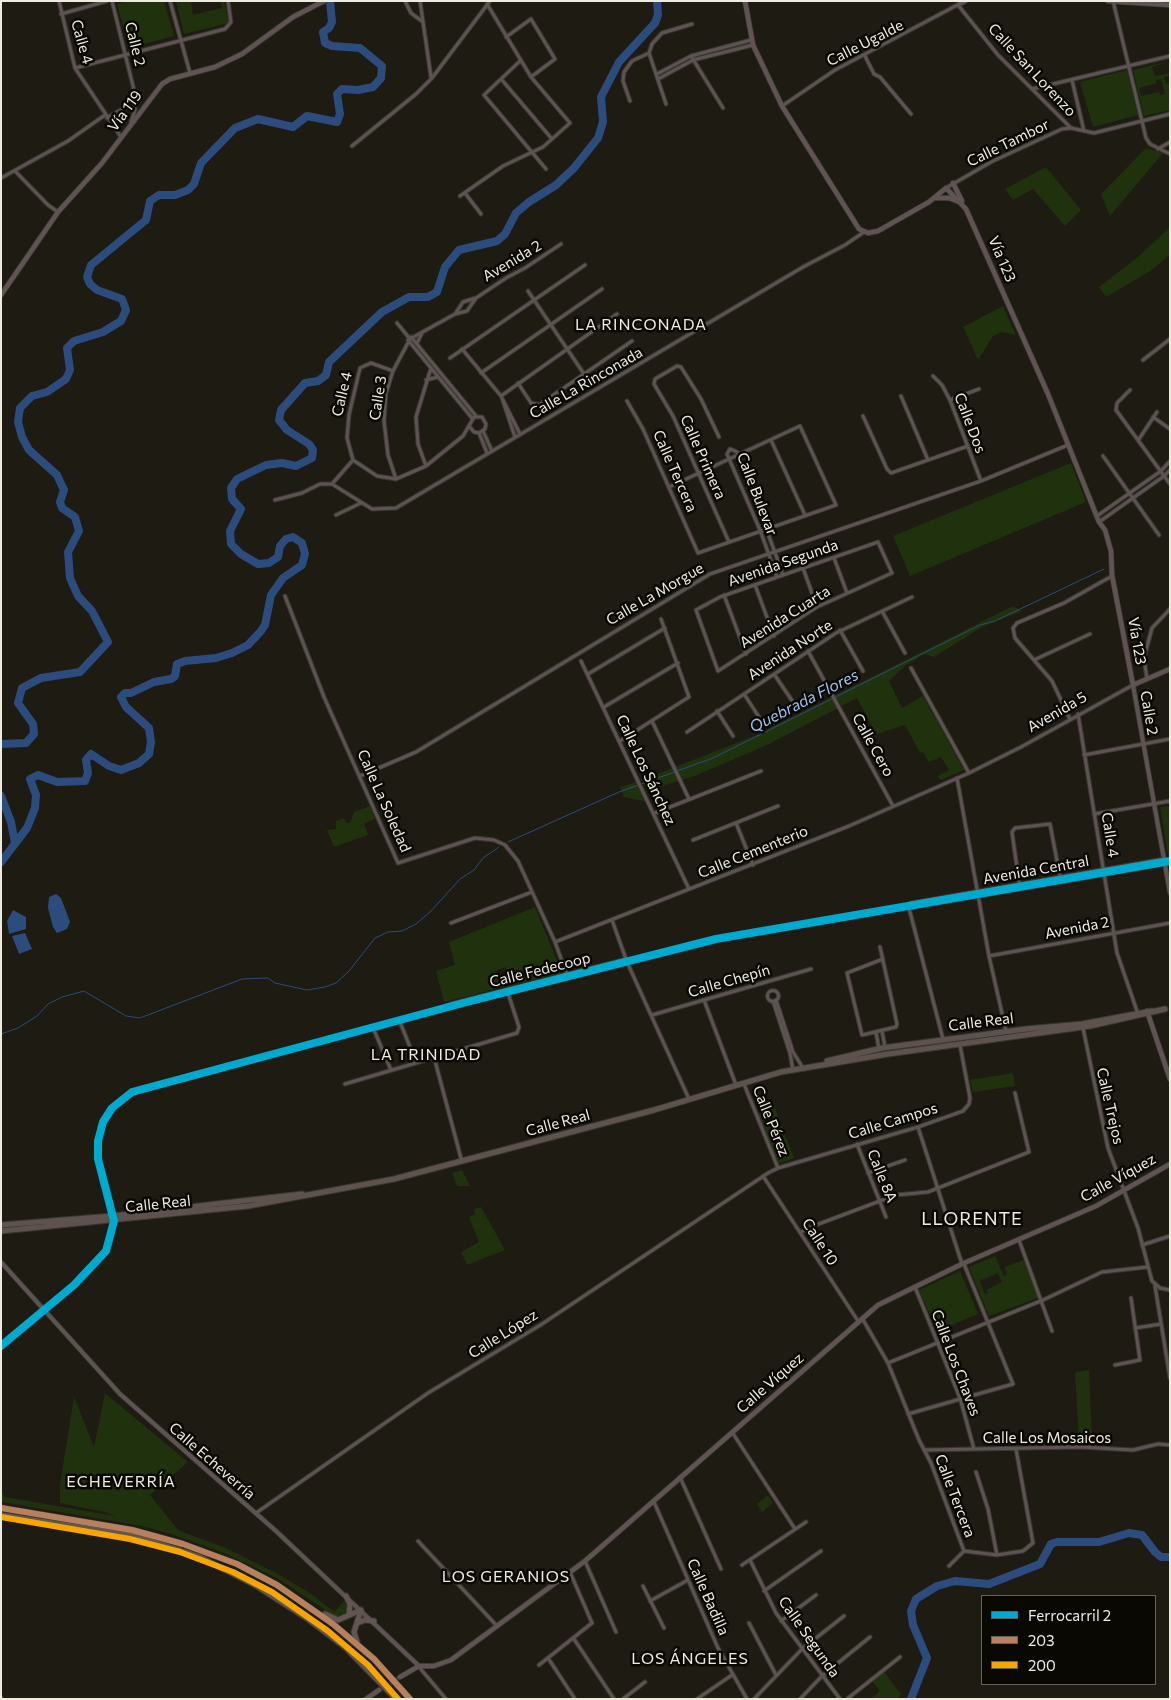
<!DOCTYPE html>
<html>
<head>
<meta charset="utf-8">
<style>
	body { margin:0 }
	#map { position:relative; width:1171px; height:1700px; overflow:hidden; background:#1e1b13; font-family:Commissioner,sans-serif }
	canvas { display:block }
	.frame { position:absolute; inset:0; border:2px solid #eeebe0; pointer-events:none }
	.legend { position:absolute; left:981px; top:1595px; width:175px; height:90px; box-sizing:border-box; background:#0a0803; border:1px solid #65635b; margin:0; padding:6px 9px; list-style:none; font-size:15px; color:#eeebe0 }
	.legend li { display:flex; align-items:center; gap:10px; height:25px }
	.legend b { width:25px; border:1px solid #65635b }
</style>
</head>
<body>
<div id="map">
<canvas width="1171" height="1700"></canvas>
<div class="frame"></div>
<ul class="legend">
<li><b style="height:6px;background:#00a9ce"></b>Ferrocarril 2</li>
<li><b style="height:6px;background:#b6815c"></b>203</li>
<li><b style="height:6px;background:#f7a600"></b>200</li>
</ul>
</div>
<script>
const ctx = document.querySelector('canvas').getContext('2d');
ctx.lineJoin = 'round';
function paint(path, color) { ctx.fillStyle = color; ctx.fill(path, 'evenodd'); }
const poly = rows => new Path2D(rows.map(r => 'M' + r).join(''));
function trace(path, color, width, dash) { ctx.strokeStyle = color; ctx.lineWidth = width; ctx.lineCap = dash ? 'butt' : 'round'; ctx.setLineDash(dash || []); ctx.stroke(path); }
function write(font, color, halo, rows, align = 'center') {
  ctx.font = font + ' Commissioner,sans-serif'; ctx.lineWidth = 5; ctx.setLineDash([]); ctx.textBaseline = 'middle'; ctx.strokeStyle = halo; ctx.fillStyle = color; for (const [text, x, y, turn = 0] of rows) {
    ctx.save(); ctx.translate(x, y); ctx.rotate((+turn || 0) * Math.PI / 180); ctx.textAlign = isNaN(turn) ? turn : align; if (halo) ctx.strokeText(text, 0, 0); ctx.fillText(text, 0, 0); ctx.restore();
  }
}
paint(poly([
	[127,1,164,1,174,36,129,48,117,4],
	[176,1,191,1,193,15,222,8,220,1,224,1,229,23,184,34],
	[1170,61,1152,67,1155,76,1170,73,1170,76,1164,77,1166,84,1170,83,1170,110,1144,116,1133,70],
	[1161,79,1165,94,1160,95,1159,92,1141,96,1139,88,1157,83,1156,80],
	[1127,70,1138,115,1093,127,1080,82],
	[1146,148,1163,153,1110,216,1101,194],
	[1046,167,1081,210,1065,226,1033,189,1013,200,1005,189],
	[1170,227,1170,254,1152,270,1106,297,1099,287,1138,257],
	[1003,306,1016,335,1002,332,993,336,978,360,963,327],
	[1071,463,1086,502,910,576,893,536],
	[1013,606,1022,611,982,627,934,657,924,654,905,666,889,681,902,708,923,696,964,770,941,780,938,776,949,770,941,757,929,762,923,752,920,753,905,725,876,734,857,698,767,745,697,775,647,791,642,780,754,736],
	[636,782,647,802,624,797,620,787],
	[370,806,375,819,364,823,368,835,334,847,327,830,336,829,336,821,343,818,347,823,350,823,354,812],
	[1170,806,1170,855,1168,855,1160,807],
	[535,907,562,973,444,1002,436,971,455,965,449,942],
	[506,967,510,982,500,985,495,971],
	[1013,1073,1015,1086,973,1092,970,1080],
	[774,1106,794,1158,778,1164,758,1113],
	[462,1170,470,1186,457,1186,452,1173],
	[481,1207,505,1250,467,1265,461,1252,479,1242,469,1217,475,1214,474,1209],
	[995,1256,1004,1276,1007,1274,1004,1267,1024,1260,1038,1298,989,1316,969,1267],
	[998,1273,1002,1282,986,1290,988,1293,985,1294,979,1279,982,1280],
	[960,1271,978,1314,937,1331,919,1290],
	[1089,1370,1092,1441,1079,1442,1075,1372],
	[105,1393,188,1462,150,1495,178,1530,228,1549,276,1573,310,1593,334,1612,344,1601,347,1606,345,1613,336,1617,277,1578,224,1553,171,1534,142,1526,1,1502,1,1492,5,1497,115,1516,105,1512,60,1503,60,1484,74,1397,94,1447],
	[768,1495,773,1503,762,1512,757,1504],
	[884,1672,901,1694,898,1699,870,1699,880,1691,872,1681]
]), '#20310d');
paint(poly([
	[56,894,61,898,70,922,67,929,57,933,53,927,48,908,49,897],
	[13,910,26,917,26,929,9,934,7,921],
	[25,933,32,949,19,954,12,936]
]), '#2c4c7d');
trace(poly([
	[508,842,619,792,713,758,980,625,995,621,1104,569],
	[1,1034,18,1028,37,1016,48,1004,62,997,84,991,126,1016,140,1018,242,979,268,978,275,983,307,990,325,987,336,983,349,971,375,938,388,932,402,931,416,924,430,912,460,879,474,870,483,858,499,847]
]), '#2c4c7d', 1);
trace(poly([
	[1,744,26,743,34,734,33,724,18,703,22,688,41,678,80,672,108,642,92,611,78,596,70,578,68,552,79,531,75,517,62,508,60,502,64,490,57,475,29,450,22,437,18,422,20,408,32,396,47,392,66,379,70,370,67,348,74,341,103,332,121,321,126,310,122,299,97,290,90,284,87,277,91,265,146,220,150,201,159,195,175,195,188,190,194,184,201,163,235,128,258,119,293,127,307,116,337,122,340,114,337,94,342,89,358,90,373,87,381,78,382,66,360,48,332,46,325,43,323,32,329,28,332,22,330,1],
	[1,796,11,822,15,843],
	[1,862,27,828,35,808,36,795,30,779,38,775,57,782,85,781,88,773,86,760,91,754,109,766,121,770,139,763,149,754,151,742,149,728,126,707,121,697,125,693,131,693,154,682,171,679,175,676,177,664,185,661,216,658,232,653,248,645,261,631,265,625,271,595,283,578,302,565,305,554,302,543,293,537,286,539,280,546,278,557,269,563,258,564,241,554,231,544,230,531,241,509,232,499,231,488,237,479,266,465,282,463,296,466,312,458,313,450,309,444,287,430,279,420,281,410,305,383,318,381,326,375,329,362,382,312,409,297,428,297,437,292,445,267,459,250,497,241,505,234,516,213,529,202,556,185,574,168,598,138,603,122,601,97,619,62,655,23,658,15,657,1],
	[911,1699,927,1658,913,1625,911,1611,916,1599,937,1586,955,1581,989,1584,1040,1564,1051,1544,1057,1542,1099,1542,1129,1533,1142,1535,1155,1552,1161,1557,1170,1557]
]), '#2c4c7d', 8);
trace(poly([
	[379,1690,400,1677]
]), '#3d3a32', 4.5, [4.5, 2]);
const minor = poly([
	[59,1,75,68,121,137],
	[112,1,135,94,135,110,131,122],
	[170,1,190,73],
	[405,1,411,13,423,22],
	[420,1,431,77],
	[1113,1,1146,138,1150,144,1170,154],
	[958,5,998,55,1070,127],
	[61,14,107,1],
	[506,37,531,19,555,59,531,77],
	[649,53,652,44,662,33,692,24],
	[649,53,666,104],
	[691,56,723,108],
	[865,56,874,74,880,77,911,114],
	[520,61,484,95,546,169],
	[75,68,225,29,231,22,228,1],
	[657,74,691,56,751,40],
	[658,79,693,60,753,45],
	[502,80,552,139],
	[1072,80,1084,131],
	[1032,89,1170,56],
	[630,101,623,81,624,72,632,61,649,53],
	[782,106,835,70,961,3],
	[107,118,136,101],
	[352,146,416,94,432,78,490,1],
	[1158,149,1170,142],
	[15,171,48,205,58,212],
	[1,178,68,141,105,115],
	[946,188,991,162,1062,129,1071,128,1094,133,1170,114],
	[465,193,481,214],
	[460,196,503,166,543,147,570,123,531,77,487,4],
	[528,291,584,374],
	[455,314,463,302,476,298,506,278,525,268,561,244],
	[397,323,410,339],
	[411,337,476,416],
	[408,340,472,418],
	[417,343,422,333],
	[462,349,501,396,520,434],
	[450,358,585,265],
	[1143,360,1170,339],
	[481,373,602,289],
	[933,376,942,385,950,400,981,481],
	[426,380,438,377],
	[518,383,531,403,539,405,632,341],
	[1130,390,1117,403,1116,410,1170,484],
	[501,396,617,314],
	[901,396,928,460],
	[950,400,979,389],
	[503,401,515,437],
	[627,401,643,429,698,553,836,505,800,426,669,487],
	[863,416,887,469,891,473,968,446],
	[1153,417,1170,429],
	[483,431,492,451],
	[479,433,487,453],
	[719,437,701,399,681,367,677,366,655,379,654,384,673,416,729,542],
	[1139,439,1157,412],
	[771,440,805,515],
	[1103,456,1159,535],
	[353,460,377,476,396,479,426,466,463,436,474,417,482,417,486,424,485,429,479,433,474,432,469,426],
	[353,460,347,438,349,415,360,368,371,363,393,371],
	[426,466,418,444,416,417,431,368],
	[396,479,388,455,384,421,386,393,393,371,410,339,455,314,467,311,476,298],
	[332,484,353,460],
	[275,500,302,493,320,484,332,484,372,509,396,508,803,267,845,245,864,232],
	[336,515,361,503],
	[1097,516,1161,471,1170,461],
	[1099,522,1164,476,1170,470],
	[878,542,892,573,817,607,718,671,696,610,720,597,878,542],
	[834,558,847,593],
	[803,568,817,607],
	[777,577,760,530,727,454,730,449,737,452,760,504,767,523,766,528,783,575],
	[755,585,774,636],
	[724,595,746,654],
	[285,596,324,697,398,863,475,838,494,840,505,845,518,861,555,942,567,975],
	[882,611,905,653],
	[840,630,863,671],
	[808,651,893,806],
	[1034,660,1090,634],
	[581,661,689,889],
	[911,668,969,773],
	[588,674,665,628],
	[774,674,795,705],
	[1147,679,1144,658,1152,628,1170,609],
	[744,694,761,720],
	[604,707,678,663],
	[717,711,733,736],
	[1078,714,1117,953,1138,1014],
	[1070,719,1052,681,1015,638,1013,628,1017,623,1064,603,1112,576],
	[652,721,689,799],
	[687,732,836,633,912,597],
	[620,741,689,697,661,619],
	[1084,755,1170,739],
	[360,776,416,752,710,574,981,481,1068,445],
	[957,778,989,956,1006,1031],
	[655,813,761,771],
	[1094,814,1170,801],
	[736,823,753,865],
	[693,840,778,806],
	[1020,889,1012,832,1015,828,1050,824,1061,882],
	[909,908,1170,863],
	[909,908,911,903,1164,859],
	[909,908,943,1039],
	[612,920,627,962,689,1099],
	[451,923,532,892],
	[555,942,849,826,969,773,1021,747,1133,685],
	[880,947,897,1024,896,1027,862,1035,847,973,883,959],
	[989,956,1170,923],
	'767.5 996a5.5 5.5 0 1 1 11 0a5.5 5.5 0 1 1-11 0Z',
	[704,1000,736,1085],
	[776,1000,793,1052,803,1068],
	[773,1001,790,1053,793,1070],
	[652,1015,811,969],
	[400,1022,416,1062],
	[1083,1028,1108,1148,1138,1228,1152,1281,1160,1288,1170,1290],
	[882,1031,885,1047],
	[876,1032,879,1049],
	[434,1057,462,1162],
	[391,1070,374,1030,451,1004,627,959],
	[345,1084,517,1033,519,1027,507,990],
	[744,1084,778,1168],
	[918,1127,962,1264],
	[857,1144,886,1217],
	[868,1173,905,1160],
	[763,1176,858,1321],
	[801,1232,816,1225,896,1195,928,1192,1029,1152,1015,1093],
	[1019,1240,1052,1331],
	[1142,1245,1170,1236],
	[1155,1286,1170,1378],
	[915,1287,960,1398,974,1449],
	[862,1318,888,1363,919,1440,931,1463,964,1551],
	[1135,1328,1161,1324],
	[888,1363,1043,1300,1102,1272,1148,1267],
	[1115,1365,1140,1360,1131,1298],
	[908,1414,1013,1384,964,1264],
	[732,1432,795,1529],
	[924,1450,1081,1447,1133,1450,1158,1444,1170,1445],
	[976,1472,988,1509,997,1555],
	[680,1477,721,1569],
	[654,1502,718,1648,747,1699],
	[256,1513,428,1393,542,1324,768,1173,778,1168,918,1127,963,1111,969,1104,970,1098,960,1045],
	[418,1541,497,1626],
	[964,1551,997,1555,1023,1551,1033,1543,1016,1449],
	[750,1560,776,1613,840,1699],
	[585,1561,616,1632],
	[742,1565,806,1522],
	[949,1566,964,1551],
	[643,1586,664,1628],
	[764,1591,821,1551],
	[650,1601,688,1580],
	[781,1621,816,1595],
	[749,1623,776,1675],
	[574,1639,614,1699],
	[548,1658,575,1699],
	[539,1665,592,1623,570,1572],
	[419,1667,446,1699],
	[623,1699,645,1682],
	[697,1699,732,1675],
	[754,1699,802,1649,844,1616],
	[800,1699,822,1676,870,1637],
	[847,1699,900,1657]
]);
const tertiary = poly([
	[1133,685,1170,893],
	[1,1262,120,1394,276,1531,419,1666],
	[1,1698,1,1699]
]);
const secondary = poly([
	[745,1,753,45,782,106,859,229,868,233,878,231,929,202,946,188,966,209,1048,394,1099,522,1105,530,1111,551,1112,575,1133,685,1170,669],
	[960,1,961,3,965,1],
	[1108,1,1170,5],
	[953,183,962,201],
	[935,198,949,198,959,202],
	[1,295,58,212,102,163,162,84,170,79,215,67,242,54,293,17,324,1],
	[1147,1011,1170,1079],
	[400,1677,419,1666,434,1666,451,1660,585,1561,878,1305,962,1264,1096,1206,1170,1164],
	[366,1699,379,1690]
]);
const primary = poly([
	[827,1061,882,1048,1026,1029,1082,1024,1152,1011],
	[1,1225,113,1216,302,1194],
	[1,1231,248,1206,394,1179,654,1110,781,1072,888,1054,1090,1026,1165,1009]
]);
const trunk = poly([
	[1,1508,132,1530,183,1544,237,1564,277,1585,333,1624,374,1659,410,1699],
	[1,1515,132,1535,200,1557,255,1585,308,1619,346,1648,396,1699],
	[346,1596,350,1604,349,1614],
	[325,1614,338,1620,361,1610,354,1632,357,1642],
	[357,1623,365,1620,374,1621]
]);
trace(minor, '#3a3731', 5);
trace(tertiary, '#3a3731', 5.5);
trace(secondary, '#3a3731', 6);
trace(primary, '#3a3731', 7);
trace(trunk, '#3a3731', 7);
trace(minor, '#5d5352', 3);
trace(tertiary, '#5d5352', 4);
trace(secondary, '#5f5453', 4.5);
trace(primary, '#5e524f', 5);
trace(trunk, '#625552', 5);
trace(poly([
	[1,1508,132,1530,183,1544,237,1564,277,1585,333,1624,374,1659,410,1699]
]), '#b6815c', 6);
trace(poly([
	[1,1517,130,1539,180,1552,233,1572,272,1592,328,1631,368,1665,398,1699]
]), '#f7a600', 6);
trace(poly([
	[1,1346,74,1285,106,1251,114,1221,98,1159,98,1141,103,1122,112,1108,132,1092,467,1002,716,939,1170,861]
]), '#00a9ce', 8);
write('15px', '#eeebe0', '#0a0803', [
	["Calle 4",82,42,74],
	["Calle Ugalde",865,43,-27],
	["Calle 2",135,44,76],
	["Calle San Lorenzo",1032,70,47],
	["Vía 119",125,111,-54],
	["Calle Tambor",1008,143,-26],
	["Vía 123",1002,259,67],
	["Avenida 2",512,261,-31],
	["Calle La Rinconada",586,383,-30],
	["Calle 4",342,394,-77],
	["Calle 3",378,398,-81],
	["Calle Dos",970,423,69],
	["Calle Primera",703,457,66],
	["Calle Tercera",675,471,66],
	["Calle Bulevar",757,494,69],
	["Avenida Segunda",783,563,-19],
	["Calle La Morgue",655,594,-30],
	["Avenida Cuarta",785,617,-32],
	["Vía 123",1137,641,80],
	["Avenida Norte",790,650,-33],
	["Avenida 5",1057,712,-30],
	["Calle 2",1149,713,80],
	["Calle Cero",873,745,61],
	["Calle Los Sánchez",646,770,65],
	["Calle La Soledad",384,801,66],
	["Calle 4",1110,835,81],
	["Calle Cementerio",753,852,-22],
	["Avenida Central",1036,870,-10],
	["Avenida 2",1077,928,-11],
	["Calle Fedecoop",540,970,-14],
	["Calle Chepín",729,981,-16],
	["Calle Real",981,1022,-7],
	["Calle Trejos",1110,1106,77],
	["Calle Pérez",771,1121,68],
	["Calle Campos",893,1121,-17],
	["Calle Real",558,1123,-15],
	["Calle 8A",882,1176,68],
	["Calle Víquez",1118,1178,-29],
	["Calle Real",158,1204,-6],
	["Calle 10",820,1242,57],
	["Calle López",503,1334,-32],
	["Calle Los Chaves",956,1363,69],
	["Calle Víquez",770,1383,-41],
	["Calle Los Mosaicos",1047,1438],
	["Calle Echeverría",212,1461,41],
	["Calle Tercera",955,1496,69],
	["Calle Badilla",708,1597,66],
	["Calle Segunda",809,1637,55]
]);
ctx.letterSpacing = '1px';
write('16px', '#eeebe0', '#0a0803', [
	["LA RINCONADA",641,325],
	["LA TRINIDAD",426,1055],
	["ECHEVERRÍA",121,1482],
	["LOS GERANIOS",506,1577],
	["LOS ÁNGELES",690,1659]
]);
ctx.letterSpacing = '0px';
write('italic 16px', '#a0c1f1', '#0a0803', [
	["Quebrada Flores",804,701,-27]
]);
ctx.letterSpacing = '1px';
write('18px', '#eeebe0', '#0a0803', [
	["LLORENTE",972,1219]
]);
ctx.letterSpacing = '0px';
</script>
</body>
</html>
